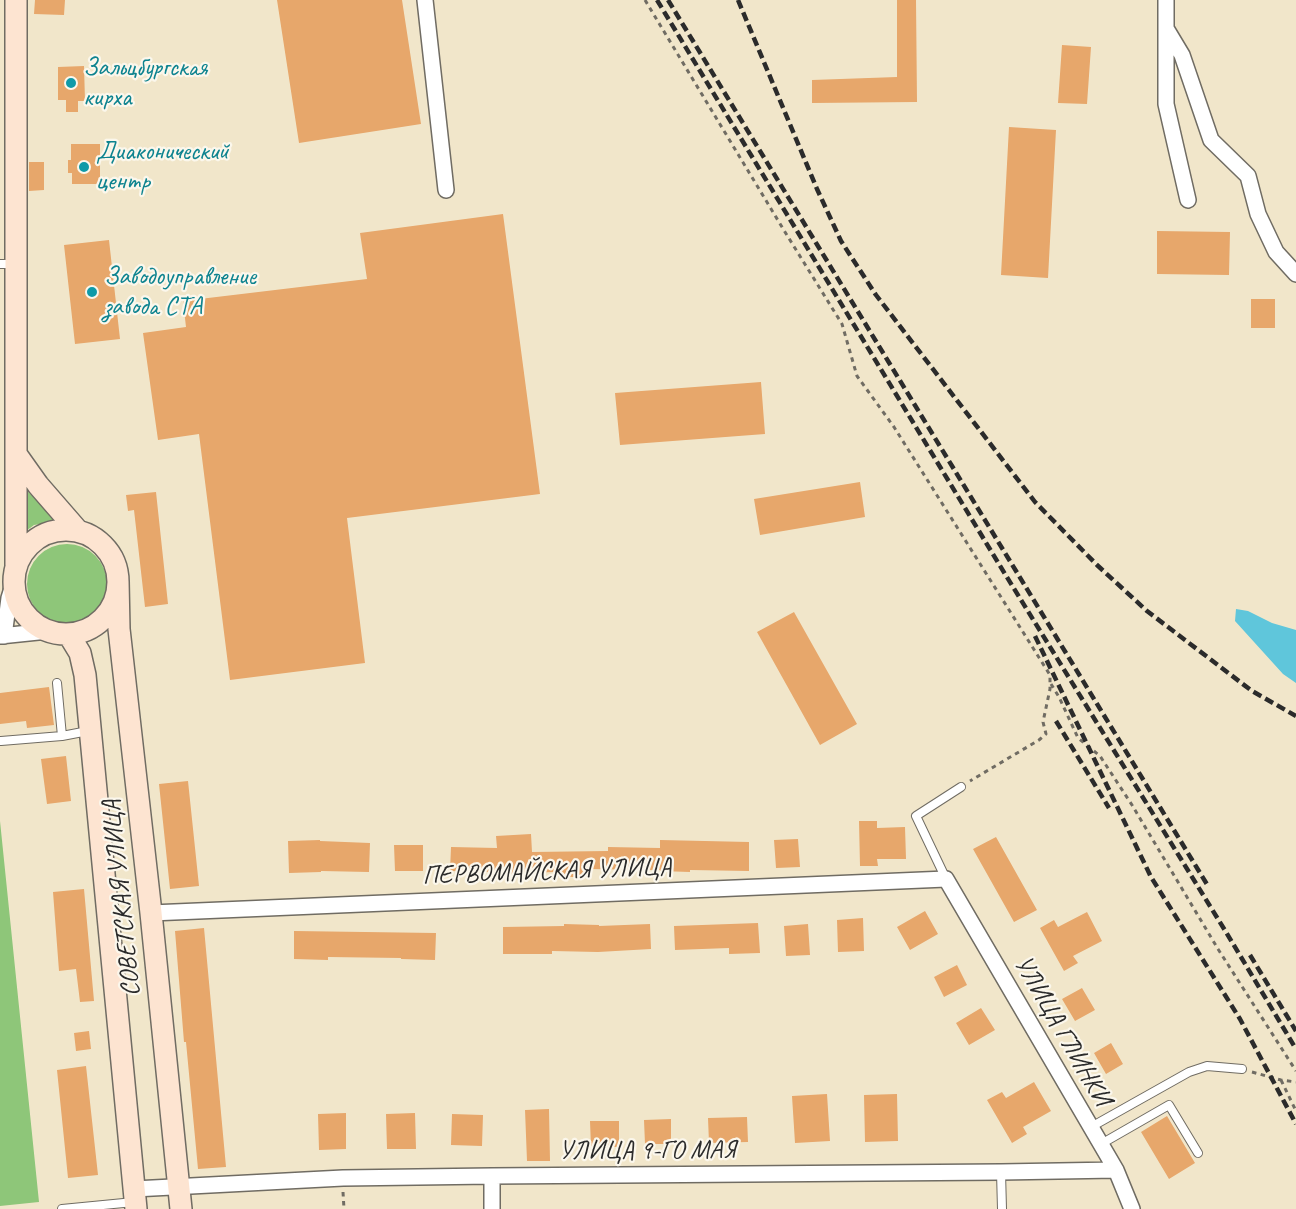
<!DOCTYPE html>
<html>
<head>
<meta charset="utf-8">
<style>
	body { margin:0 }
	canvas { display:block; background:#f1e6ca }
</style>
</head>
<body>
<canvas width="1296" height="1209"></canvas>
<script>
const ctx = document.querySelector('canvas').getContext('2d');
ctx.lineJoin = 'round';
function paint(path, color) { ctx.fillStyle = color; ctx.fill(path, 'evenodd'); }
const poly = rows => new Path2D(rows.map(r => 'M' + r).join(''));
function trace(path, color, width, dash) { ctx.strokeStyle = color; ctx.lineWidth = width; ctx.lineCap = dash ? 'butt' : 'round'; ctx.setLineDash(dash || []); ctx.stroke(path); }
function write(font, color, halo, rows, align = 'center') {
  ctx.font = font + ' Caveat,sans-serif'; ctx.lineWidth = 4.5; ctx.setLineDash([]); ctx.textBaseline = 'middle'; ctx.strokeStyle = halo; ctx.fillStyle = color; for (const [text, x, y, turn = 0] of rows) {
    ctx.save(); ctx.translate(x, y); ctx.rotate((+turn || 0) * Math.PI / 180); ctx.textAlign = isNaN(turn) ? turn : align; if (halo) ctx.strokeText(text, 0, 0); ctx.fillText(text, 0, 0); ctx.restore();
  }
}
paint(poly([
	[24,488,59,521,34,525,22,534],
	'27 584a40 40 0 1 1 80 0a40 40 0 1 1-80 0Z',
	[0,821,39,1202,0,1206]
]), '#8ec679');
paint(poly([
	[1236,609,1248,611,1272,623,1296,630,1296,683,1283,674,1235,621]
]), '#5fc6db');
paint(poly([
	[35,0,65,0,64,15,34,14],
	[277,0,402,0,421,124,299,143],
	[897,0,916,0,917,102,812,103,812,80,897,77],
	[1062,45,1091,47,1087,104,1058,103],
	[84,66,85,101,78,101,78,112,66,112,66,100,58,100,58,67],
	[1009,127,1056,130,1048,278,1001,275],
	[71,144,100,144,100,184,72,184,72,173,68,173,68,160,71,160],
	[29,162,44,162,44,190,29,191],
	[503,214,540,494,347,518,365,663,230,680,199,434,158,440,143,333,186,327,183,301,367,279,360,233],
	[1157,231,1230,232,1229,275,1157,274],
	[109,240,120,339,75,344,64,245],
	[1251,299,1275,299,1275,328,1251,328],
	[761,382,765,434,620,445,615,393],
	[860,482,865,517,760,535,754,499],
	[156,492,168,604,145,607,134,510,128,511,126,495],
	[794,612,857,724,820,745,757,632],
	[49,687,54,725,27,728,26,721,0,724,0,693],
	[66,756,71,801,47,804,41,759],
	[188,781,199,886,170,889,159,784],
	[859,821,877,821,877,828,905,827,906,859,877,859,878,866,860,866],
	[531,834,532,852,608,851,608,847,660,848,660,840,749,842,749,871,690,870,690,872,660,871,660,870,586,869,586,877,554,877,554,872,498,874,498,872,450,871,451,847,497,848,496,836],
	[996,837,1037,910,1014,922,973,849],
	[798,839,800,867,776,868,774,840],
	[320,840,320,841,370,843,369,872,321,871,321,872,289,873,288,841],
	[394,845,423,845,423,871,395,871],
	[84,889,94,1001,80,1002,76,969,59,971,53,892],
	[925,911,938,934,910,950,897,927],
	[1087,912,1102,941,1073,956,1078,963,1064,971,1040,928,1054,920,1058,927],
	[863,918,864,951,838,952,837,920],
	[758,923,760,953,729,954,729,948,675,950,674,926],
	[564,924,599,925,599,926,650,924,651,949,598,952,552,951,552,954,503,954,503,927,564,926],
	[808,924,810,955,786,956,784,926],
	[204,928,226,1167,198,1169,186,1042,184,1042,175,931],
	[294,931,436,933,435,960,401,959,401,958,328,957,328,960,294,959],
	[957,965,967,985,944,997,934,977],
	[1082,988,1095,1010,1075,1021,1062,999],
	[981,1008,995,1030,969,1045,956,1023],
	[89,1031,91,1049,76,1051,74,1033],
	[1111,1043,1123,1064,1106,1074,1094,1053],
	[86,1066,98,1175,68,1178,57,1070],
	[1034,1082,1051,1111,1023,1127,1027,1134,1012,1143,987,1100,1002,1092,1006,1098],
	[827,1094,830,1141,795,1143,792,1096],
	[897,1094,898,1141,865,1142,864,1095],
	[549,1109,550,1161,527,1161,525,1110],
	[346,1113,346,1149,319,1150,318,1114],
	[415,1113,416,1149,387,1149,386,1114],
	[452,1114,483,1115,482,1146,451,1145],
	[1167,1116,1195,1163,1169,1179,1141,1132],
	[747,1117,748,1142,709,1143,708,1118],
	[671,1119,671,1144,645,1144,644,1120],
	[590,1121,619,1121,619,1147,591,1147]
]), '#e7a76b');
const service = poly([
	[0,264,14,264],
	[57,683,62,736],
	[1,741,62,736,88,731],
	[946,879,916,816,961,787],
	[1091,1127,1189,1072,1207,1066,1242,1069],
	[1101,1144,1169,1105,1198,1153],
	[1001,1172,1002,1209],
	[62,1209,134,1202]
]);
const minor = poly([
	[425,0,446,190],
	[1166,0,1166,104,1188,200],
	[1167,30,1182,55,1211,140,1248,176,1258,214,1276,252,1296,274],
	[0,636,48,631],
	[4,636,9,598,14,582],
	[151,913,946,879,1116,1170,1132,1209],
	[492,1176,492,1209],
	[134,1189,343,1178,492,1176,1001,1172,1116,1170]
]);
const secondary = poly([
	[16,0,16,565],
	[16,454,38,485,78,531],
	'14 582a52 52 0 1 1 104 0a52 52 0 1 1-104 0Z',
	[118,581,119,629,151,913,181,1209],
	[69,635,80,653,85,675,136,1209]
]);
trace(service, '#706c63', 10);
trace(minor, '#706c63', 18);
trace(secondary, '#706c63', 24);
trace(poly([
	[645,0,785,232,842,324,857,376,894,427,1050,675,1050,689,1043,722,1046,734,1039,740,970,781],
	[1051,684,1059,697,1078,738,1100,756,1132,805,1218,949,1296,1071],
	[1252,1072,1281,1080,1296,1082],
	[1281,1080,1296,1111],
	[343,1192,344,1209]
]), '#706c63', 3, [4.5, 4.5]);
trace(service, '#fff', 8);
trace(minor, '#fff', 15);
trace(secondary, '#fde4d1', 21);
trace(poly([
	[657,0,1005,574,1226,932,1296,1049],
	[668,0,1208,886],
	[738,0,817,189,841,241,876,295,1035,502,1097,565,1147,611,1252,691,1296,716],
	[1035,636,1151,877,1240,1019,1296,1124],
	[1056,721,1109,808],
	[1250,955,1296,1031]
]), '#2b2b2b', 4.5, [9, 4.5]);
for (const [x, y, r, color] of [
	[71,83,6,"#0f9aa8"],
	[84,167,6,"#0f9aa8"],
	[92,292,6,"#0f9aa8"]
]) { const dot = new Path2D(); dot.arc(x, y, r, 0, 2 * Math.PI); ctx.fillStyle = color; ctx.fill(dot); trace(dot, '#fbf7ec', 2); }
write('26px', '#0d838f', '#fbf7ec', [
	["Зальцбургская",83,68],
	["кирха",83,98],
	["Диаконический",96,152],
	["центр",96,182],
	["Заводоуправление",104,277],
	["завода СТА",104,307]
], 'left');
write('26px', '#2b2b2b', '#fbf7ec', [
	["ПЕРВОМАЙСКАЯ УЛИЦА",547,872,-2],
	["СОВЕТСКАЯ УЛИЦА",122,898,-96],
	["УЛИЦА ГЛИНКИ",1062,1031,60],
	["УЛИЦА 9-ГО МАЯ",647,1151]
]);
</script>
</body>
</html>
